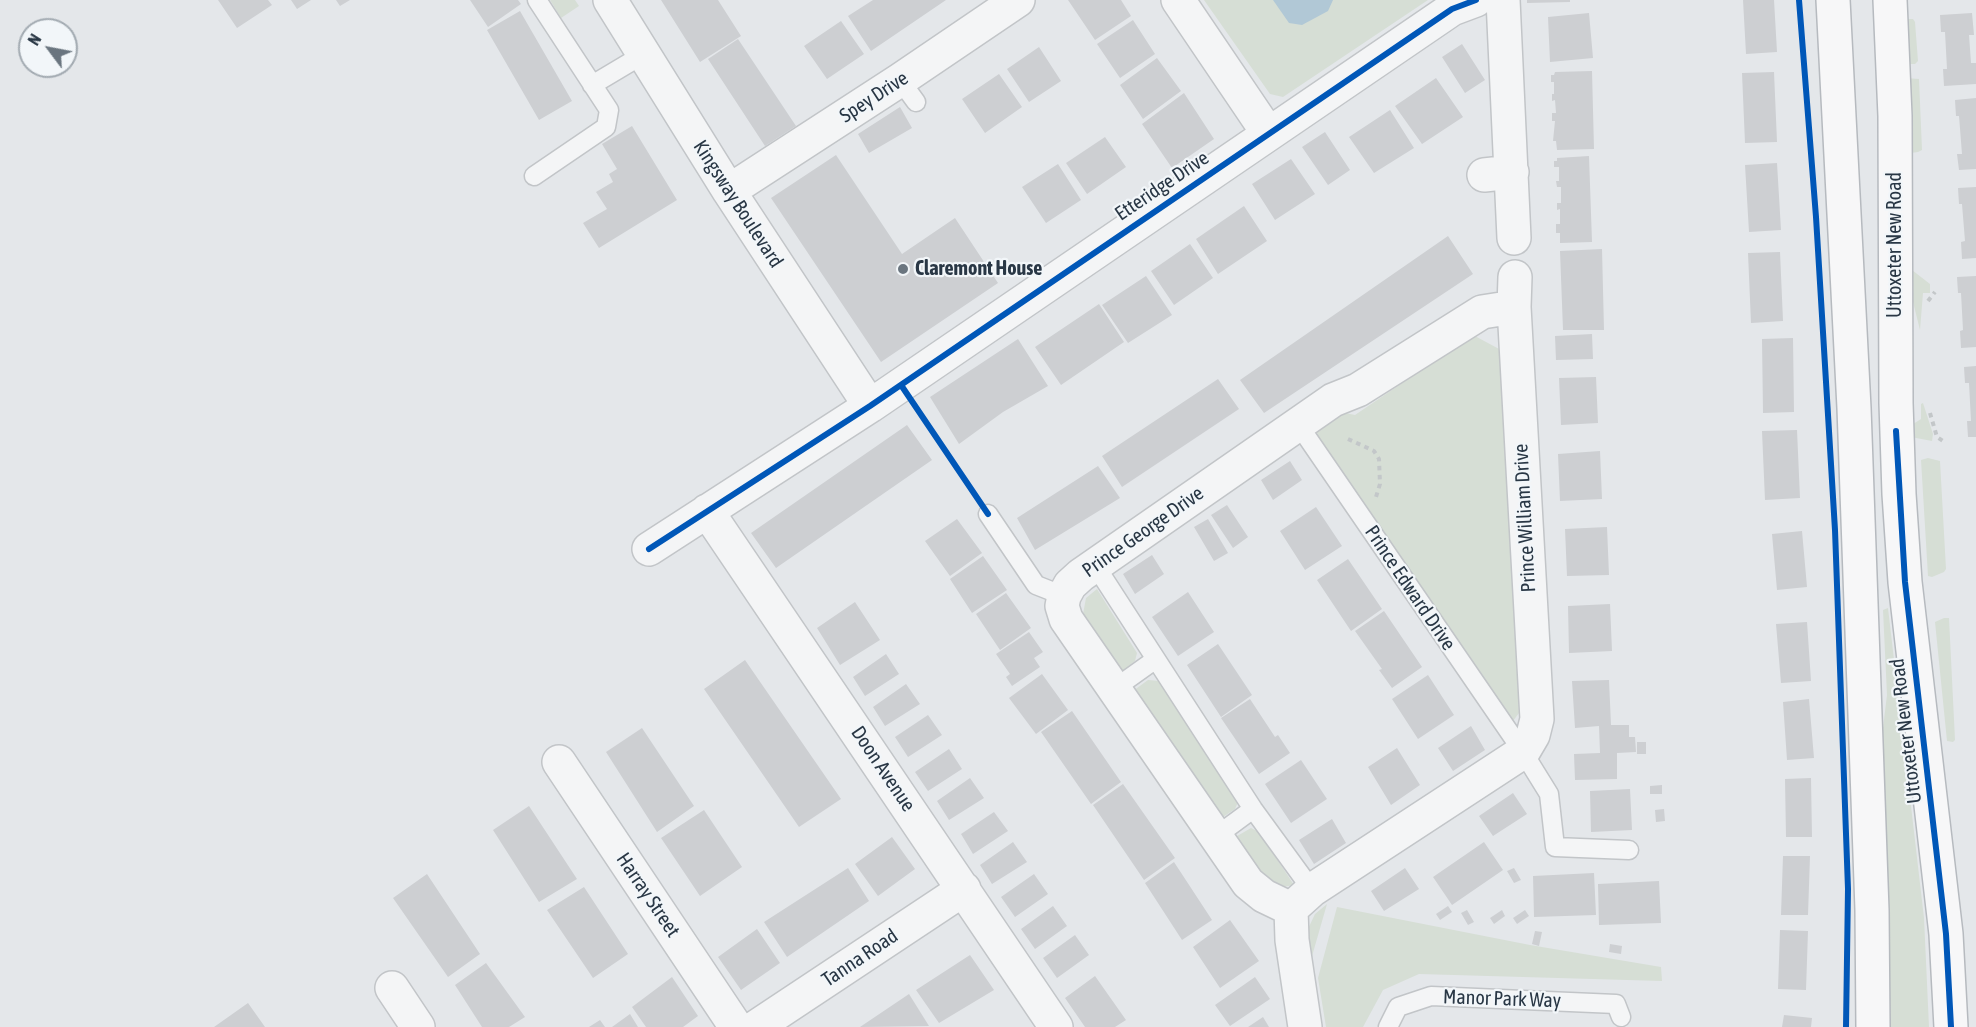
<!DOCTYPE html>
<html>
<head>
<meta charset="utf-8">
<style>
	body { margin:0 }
	#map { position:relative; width:1976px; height:1027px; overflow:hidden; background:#e4e7ea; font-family:"Asap Condensed",sans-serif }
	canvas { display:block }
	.north { position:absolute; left:18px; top:18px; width:60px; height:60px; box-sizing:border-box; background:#f2f6f9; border:2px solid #a2aab1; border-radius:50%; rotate:302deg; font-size:16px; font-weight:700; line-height:24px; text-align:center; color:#293745 }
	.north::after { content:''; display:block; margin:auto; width:21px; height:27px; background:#6a757f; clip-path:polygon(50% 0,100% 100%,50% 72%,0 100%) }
</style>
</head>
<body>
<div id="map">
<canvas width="1976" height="1027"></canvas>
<div class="north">N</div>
</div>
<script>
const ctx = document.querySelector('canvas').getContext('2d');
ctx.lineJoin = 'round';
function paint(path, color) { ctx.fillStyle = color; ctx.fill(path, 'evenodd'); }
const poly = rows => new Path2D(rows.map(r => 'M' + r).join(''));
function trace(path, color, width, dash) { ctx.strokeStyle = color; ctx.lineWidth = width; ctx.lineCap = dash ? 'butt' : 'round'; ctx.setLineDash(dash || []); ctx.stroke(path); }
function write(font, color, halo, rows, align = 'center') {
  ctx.font = font + ' "Asap Condensed",sans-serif'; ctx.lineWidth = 4.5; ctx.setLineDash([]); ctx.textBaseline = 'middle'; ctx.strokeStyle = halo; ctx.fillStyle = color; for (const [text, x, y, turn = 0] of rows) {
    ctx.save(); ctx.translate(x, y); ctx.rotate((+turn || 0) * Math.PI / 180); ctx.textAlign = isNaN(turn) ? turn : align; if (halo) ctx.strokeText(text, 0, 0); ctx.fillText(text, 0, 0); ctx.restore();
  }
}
paint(poly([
	[550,0,575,0,579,6,561,18],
	[1204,0,1428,0,1283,97,1270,94],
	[1906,19,1913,19,1915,22,1918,61,1915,64,1905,64],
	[1905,78,1919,79,1922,150,1918,152,1904,154],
	[1912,270,1930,284,1930,293,1923,293,1920,330,1908,282],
	[1473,335,1501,350,1519,713,1510,725,1321,444,1316,430,1340,412,1355,415],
	[1923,403,1933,434,1932,441,1911,437,1910,426,1921,419,1921,404],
	[1928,458,1940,461,1946,569,1944,572,1932,577,1928,576,1921,460],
	[1097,589,1137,653,1135,661,1120,673,1083,614,1086,598],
	[1888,608,1924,918,1929,1027,1891,1027,1881,744,1887,695,1883,610],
	[1944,618,1949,618,1955,740,1953,742,1947,741,1935,622],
	[1148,680,1159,681,1238,802,1235,809,1220,819,1133,691],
	[1251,828,1259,832,1294,885,1283,887,1269,885,1232,839],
	[1327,904,1308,970,1306,933,1315,914],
	[1337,907,1530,945,1661,967,1662,981,1419,974,1383,990,1363,1027,1326,1027,1318,978]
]), '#d6ded5');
paint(poly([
	[1273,0,1333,0,1328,11,1302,25,1289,23]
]), '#b1c8d6');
paint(poly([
	[218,0,268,0,272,5,237,28],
	[291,0,311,0,297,9],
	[336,0,350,0,340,6],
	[470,0,518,0,521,4,488,27],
	[661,0,718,0,741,36,700,62],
	[873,0,946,0,871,51,848,16],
	[1068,0,1121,0,1131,16,1095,40],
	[1527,0,1570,0,1570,2,1527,3],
	[1743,0,1774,0,1777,52,1746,54],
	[520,11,572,101,539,120,487,30],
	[1589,13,1593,58,1550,62,1548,17],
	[1972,13,1974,35,1969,35,1971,63,1976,63,1976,84,1944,86,1943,69,1947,69,1945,32,1941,32,1940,15],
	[1133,20,1155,54,1120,78,1097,44],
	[841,21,864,54,827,79,804,46],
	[738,39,796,126,765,146,708,59],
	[1462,44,1485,80,1465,93,1442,57],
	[1039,47,1061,81,1029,102,1007,69],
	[1157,58,1181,91,1143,119,1120,85],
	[1592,71,1594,149,1557,150,1556,141,1553,141,1555,121,1552,121,1552,113,1556,113,1555,100,1552,101,1552,94,1554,94,1554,82,1551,82,1551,75,1554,75,1555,72],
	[1774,72,1777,142,1745,143,1742,73],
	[999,74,1022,107,985,133,962,99],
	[1436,78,1463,117,1422,144,1395,106],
	[1184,93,1214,139,1172,168,1142,124],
	[1976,98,1976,169,1959,170,1957,154,1962,154,1959,116,1956,116,1955,100],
	[900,107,912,128,869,153,858,134],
	[1390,110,1414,148,1374,173,1349,137],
	[632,126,677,200,599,248,583,223,607,209,596,192,613,182,609,174,617,169,602,144],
	[1325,132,1350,170,1328,185,1302,147],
	[1105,137,1126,167,1087,194,1066,163],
	[836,155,902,254,955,218,998,283,881,362,771,198],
	[1589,156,1592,242,1560,243,1560,233,1556,233,1556,224,1560,224,1560,209,1557,210,1557,203,1561,203,1561,187,1557,187,1556,181,1559,181,1559,167,1554,167,1554,161,1557,161,1557,158],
	[1291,159,1315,194,1275,220,1252,184],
	[1777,163,1781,230,1749,232,1745,165],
	[1058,164,1081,200,1046,223,1022,187],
	[1976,187,1976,258,1962,259,1961,242,1965,241,1962,204,1959,204,1958,188],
	[1244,206,1267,241,1218,274,1196,239],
	[1448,236,1473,274,1264,413,1240,380],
	[1190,244,1213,278,1174,305,1151,271],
	[1602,249,1604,330,1563,330,1560,251],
	[1780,252,1783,321,1751,323,1748,253],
	[1146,276,1172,315,1128,343,1102,305],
	[1976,276,1976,347,1961,348,1960,331,1963,330,1961,293,1958,293,1957,277],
	[1099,304,1124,342,1061,385,1035,347],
	[1592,334,1593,359,1556,360,1555,336],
	[1793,338,1794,412,1763,413,1762,339],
	[1018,339,1048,386,1003,412,959,444,930,397],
	[1976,366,1976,437,1968,437,1967,421,1971,421,1969,383,1965,383,1964,367],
	[1596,377,1598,423,1561,425,1559,378],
	[1218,379,1239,409,1122,487,1102,456],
	[907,425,932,460,776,568,751,533],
	[1797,430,1800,498,1765,500,1762,431],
	[1600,451,1602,499,1560,501,1558,454],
	[1290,461,1302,480,1273,500,1261,480],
	[1098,466,1120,498,1035,550,1017,518],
	[1227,505,1248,537,1233,548,1211,515],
	[1316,507,1342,546,1305,570,1280,531],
	[957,519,982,553,950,576,925,541],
	[1208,519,1228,553,1214,561,1194,527],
	[1607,527,1609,575,1567,576,1565,529],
	[1802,531,1807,587,1777,590,1772,534],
	[1152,555,1164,574,1135,594,1123,574],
	[983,556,1007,590,972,613,950,579],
	[1348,559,1382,609,1351,631,1317,580],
	[1188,592,1214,632,1178,656,1152,617],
	[1006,593,1031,628,1000,650,976,614],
	[855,602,880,640,840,665,817,628],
	[1610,604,1612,651,1569,653,1568,606],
	[1384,611,1422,667,1392,688,1379,670,1382,669,1355,631],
	[1807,622,1811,681,1781,683,1776,624],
	[1029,632,1043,652,1034,658,1040,667,1012,686,1006,677,1010,674,996,654],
	[1218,644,1252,695,1221,717,1187,665],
	[886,654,899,674,865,696,853,677],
	[745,660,841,799,799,827,704,689],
	[1042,674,1068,710,1036,734,1009,698],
	[1428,675,1454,715,1418,739,1392,699],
	[1609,680,1611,725,1629,725,1629,737,1635,737,1636,752,1617,753,1617,779,1575,780,1574,754,1600,753,1599,726,1575,728,1572,681],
	[906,684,920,704,885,726,873,707],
	[1250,699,1275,737,1278,735,1290,753,1259,774,1221,718],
	[1809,699,1814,758,1787,760,1783,702],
	[1072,711,1121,782,1091,804,1041,732],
	[928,715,942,735,908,757,895,737],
	[1471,726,1485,750,1453,771,1438,748],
	[642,728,694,806,657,832,606,752],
	[1637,742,1646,742,1646,754,1637,754],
	[1397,748,1420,785,1391,805,1368,767],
	[949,749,962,769,928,791,915,772],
	[1301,760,1327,799,1291,823,1265,784],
	[970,778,984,798,949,820,937,801],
	[1811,778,1812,837,1786,837,1785,779],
	[1123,784,1175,858,1144,880,1093,805],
	[1662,785,1662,794,1650,794,1650,786],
	[1630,789,1632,830,1591,832,1590,791],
	[1513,793,1527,814,1493,836,1479,816],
	[529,806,577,879,539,902,493,830],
	[1664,809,1665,821,1656,822,1655,810],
	[704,810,742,867,700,896,661,838],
	[994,812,1008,831,973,854,961,834],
	[1332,819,1346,843,1314,864,1299,840],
	[892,837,915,869,878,896,855,864],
	[1013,842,1027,862,992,884,980,865],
	[1484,842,1503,870,1452,905,1433,877],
	[1783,856,1810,856,1808,915,1781,915],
	[1174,862,1212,920,1182,940,1145,883],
	[848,868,869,901,787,957,764,922],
	[1405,868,1419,889,1384,911,1371,891],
	[1514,868,1521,880,1514,883,1507,871],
	[1594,873,1596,915,1534,917,1533,876],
	[427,874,480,954,448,977,393,898],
	[1034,874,1048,894,1015,917,1001,897],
	[1659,881,1661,923,1599,925,1598,884],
	[584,887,628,954,593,978,547,910],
	[1053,906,1067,926,1035,949,1021,929],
	[1448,906,1452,912,1440,920,1436,914],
	[1467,910,1474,922,1468,925,1461,913],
	[1502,910,1505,916,1494,924,1490,918],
	[1525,910,1529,916,1517,924,1513,918],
	[1230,920,1259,961,1220,988,1193,947],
	[757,929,780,963,741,990,718,957],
	[1780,930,1808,931,1806,990,1778,989],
	[1535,931,1542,932,1539,946,1532,944],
	[1075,935,1089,955,1057,978,1043,958],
	[1610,944,1622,946,1621,954,1609,952],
	[970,955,994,990,939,1023,916,990],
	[486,963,525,1017,509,1027,482,1027,455,985],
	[1095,976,1126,1020,1115,1027,1085,1027,1065,998],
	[672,977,698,1016,683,1027,646,1027,632,1007],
	[1255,977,1270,999,1230,1026,1215,1005],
	[909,994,929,1026,860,1027],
	[248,1003,265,1027,214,1027],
	[630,1014,638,1027,612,1027],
	[1784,1015,1812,1018,1811,1027,1782,1027],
	[1263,1017,1269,1027,1248,1027],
	[600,1020,605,1027,589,1027]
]), '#cdcfd2');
const service = poly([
	[900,80,916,102],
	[592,85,644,54],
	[534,176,606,127,609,110,537,0],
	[1298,424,1523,752,1549,794,1555,847,1629,850],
	[988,514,1036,585,1064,596],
	[1095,565,1253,809,1312,890],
	[1114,689,1156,659],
	[1215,837,1253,809],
	[1388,1027,1398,1007,1431,996,1616,1004,1621,1017]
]);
const minor = poly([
	[610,0,729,191,870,406],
	[1178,0,1268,133],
	[1503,0,1514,238],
	[1484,175,1512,172],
	[729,191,900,80,1018,0],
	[707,511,1056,1027],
	[649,549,870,406,1452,9,1476,0],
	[559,762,736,1027],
	[1291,909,1264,896,1248,883,1066,619,1062,606,1064,596,1070,585,1081,575,1333,400,1358,390,1482,312,1514,307],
	[1291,909,1312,890,1523,752,1533,735,1537,719,1514,307,1515,277],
	[1291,909,1292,940,1305,1027],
	[392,988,418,1027],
	[756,1027,964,889]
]);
const trunk = poly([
	[1833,0,1854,408,1872,910,1873,1027],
	[1890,0,1895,116,1896,403,1899,494,1905,582,1946,934,1951,1027]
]);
trace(service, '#c2c5c8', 21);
trace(minor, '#c2c5c8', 36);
trace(trunk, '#b6babf', 36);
trace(poly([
	[1928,301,1935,292],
	[1930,413,1937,437,1946,443],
	[1348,439,1374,451,1379,459,1380,484,1376,497]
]), '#c3c7c9', 4, [4.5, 4.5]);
trace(service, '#f4f5f6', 18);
trace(minor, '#f4f5f6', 33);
trace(trunk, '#f7f7f8', 33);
trace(poly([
	[1799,0,1816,217,1835,530,1848,889,1846,1027],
	[901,385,988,514],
	[1896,431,1905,582,1946,934,1951,1027],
	[649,549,870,406,1452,9,1476,0]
]), '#0057b8', 6);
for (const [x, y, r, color] of [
	[903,269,6,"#6a757f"]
]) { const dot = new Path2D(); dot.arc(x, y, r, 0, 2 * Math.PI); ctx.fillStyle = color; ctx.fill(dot); trace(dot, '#f2f6f9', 2); }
write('20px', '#293745', '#f2f6f9', [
	["Spey Drive",874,97,-33],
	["Etteridge Drive",1162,186,-34],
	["Kingsway Boulevard",738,204,57],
	["Uttoxeter New Road",1895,245,-90],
	["Prince William Drive",1525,518,-93],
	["Prince George Drive",1143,532,-35],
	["Prince Edward Drive",1410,588,56],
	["Uttoxeter New Road",1906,731,-97],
	["Doon Avenue",883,769,56],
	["Harray Street",648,895,56],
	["Tanna Road",860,958,-34],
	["Manor Park Way",1502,999,2]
]);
write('bold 20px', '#293745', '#f2f6f9', [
	["Claremont House",915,269]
], 'left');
</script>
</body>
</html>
